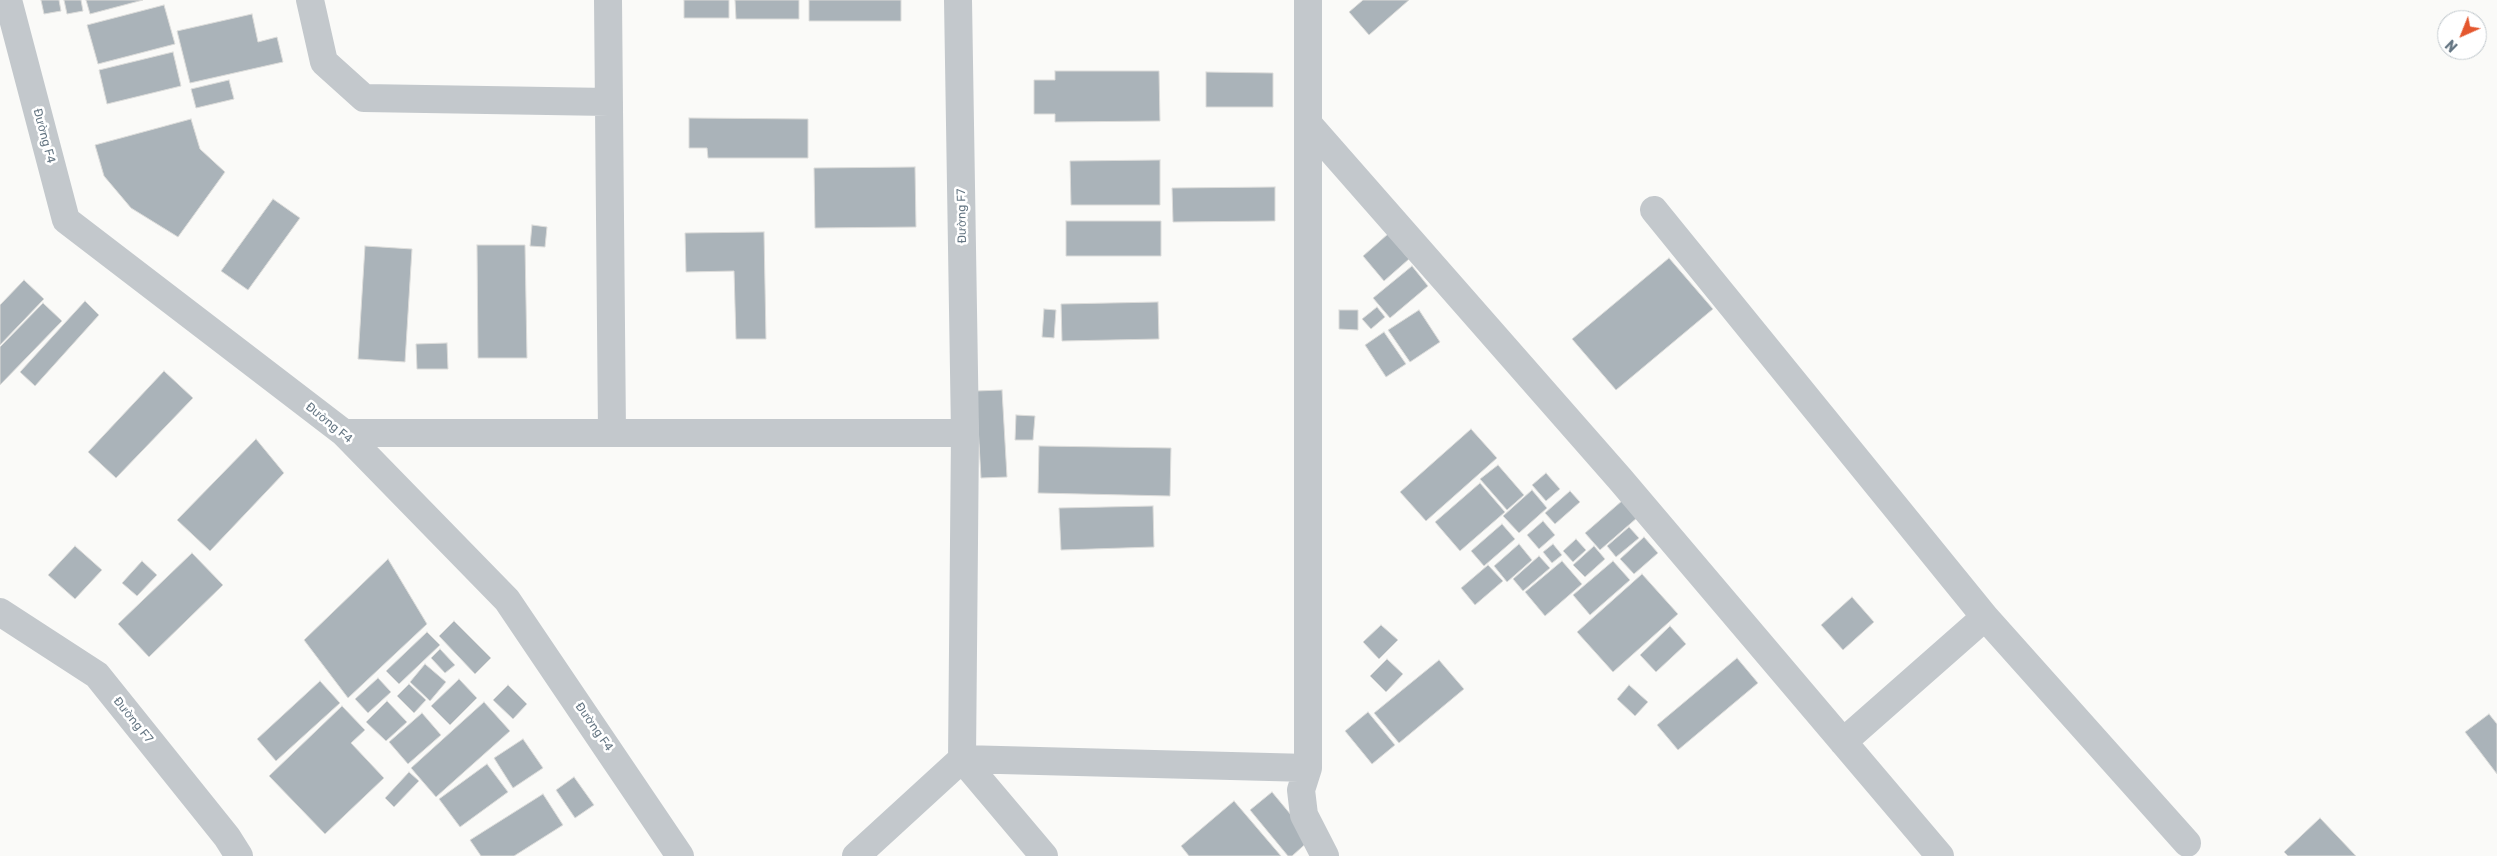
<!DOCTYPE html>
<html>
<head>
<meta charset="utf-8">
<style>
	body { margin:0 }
	#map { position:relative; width:2497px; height:856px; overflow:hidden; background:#fafaf8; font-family:Rubik,sans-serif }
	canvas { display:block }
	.north { position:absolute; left:2437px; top:10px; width:50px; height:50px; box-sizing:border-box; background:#fff; border:1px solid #c1c8cd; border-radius:50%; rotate:224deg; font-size:14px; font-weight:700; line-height:20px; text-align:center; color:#657683 }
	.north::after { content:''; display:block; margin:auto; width:18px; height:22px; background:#e4572e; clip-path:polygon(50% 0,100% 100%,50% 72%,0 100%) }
</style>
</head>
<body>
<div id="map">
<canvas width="2497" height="856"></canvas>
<div class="north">N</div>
</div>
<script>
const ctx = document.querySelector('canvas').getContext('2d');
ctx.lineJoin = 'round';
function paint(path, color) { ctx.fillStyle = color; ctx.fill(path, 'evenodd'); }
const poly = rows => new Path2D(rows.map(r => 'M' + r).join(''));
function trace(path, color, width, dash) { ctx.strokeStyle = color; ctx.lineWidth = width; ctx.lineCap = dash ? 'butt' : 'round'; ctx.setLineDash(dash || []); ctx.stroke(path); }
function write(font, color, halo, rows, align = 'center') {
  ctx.font = font + ' Rubik,sans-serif'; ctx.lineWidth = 5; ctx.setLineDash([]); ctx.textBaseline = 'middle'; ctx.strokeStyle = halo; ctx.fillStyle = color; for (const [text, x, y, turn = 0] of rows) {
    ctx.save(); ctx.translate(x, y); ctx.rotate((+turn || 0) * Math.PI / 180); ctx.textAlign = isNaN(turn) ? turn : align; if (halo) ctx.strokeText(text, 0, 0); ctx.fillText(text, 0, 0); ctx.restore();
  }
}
const building = poly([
	[41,0,59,0,61,11,44,14,41,0],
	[64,0,81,0,83,11,67,14,64,0],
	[86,0,143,0,90,14,86,0],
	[684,0,729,0,729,18,684,18,684,0],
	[735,0,799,0,799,19,736,19,735,0],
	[809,0,901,0,901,21,809,21,809,0],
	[1363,0,1409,0,1369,35,1349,12,1363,0],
	[164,5,175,44,98,64,87,25,164,5],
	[252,14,258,42,277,37,283,62,190,83,177,31,252,14],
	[173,52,181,86,107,104,99,70,173,52],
	[1055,71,1159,71,1160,121,1055,122,1055,114,1034,114,1034,80,1055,80,1055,71],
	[1206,72,1273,73,1273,107,1206,107,1206,72],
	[229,80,234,99,196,108,191,89,229,80],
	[689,118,808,119,808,158,708,158,707,148,689,148,689,118],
	[191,119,200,149,225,172,178,237,131,208,104,176,95,145,191,119],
	[1160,160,1160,205,1071,205,1070,161,1160,160],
	[915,167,916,227,815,228,814,168,915,167],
	[1275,187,1275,221,1173,222,1172,188,1275,187],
	[273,199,300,218,248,290,221,271,273,199],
	[1066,221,1161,221,1161,256,1066,256,1066,221],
	[532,225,547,227,545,247,530,246,532,225],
	[764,232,766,339,736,339,734,271,686,272,685,233,764,232],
	[1388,234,1409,259,1384,281,1363,256,1388,234],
	[477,245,525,245,527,358,478,358,477,245],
	[365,246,412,249,405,362,358,359,365,246],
	[1669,258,1713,309,1616,390,1572,339,1669,258],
	[1412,266,1428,286,1390,318,1373,298,1412,266],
	[24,280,44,299,0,345,0,305,24,280],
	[85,301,99,315,35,386,20,372,85,301],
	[1158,302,1159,339,1062,341,1061,304,1158,302],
	[43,303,62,321,0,385,0,347,43,303],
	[1377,307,1385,317,1371,329,1362,319,1377,307],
	[1044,309,1056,310,1054,338,1042,337,1044,309],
	[1339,310,1358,310,1358,330,1339,329,1339,310],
	[1419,310,1440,342,1410,362,1388,330,1419,310],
	[1384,332,1406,364,1386,377,1365,345,1384,332],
	[447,343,448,369,417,369,416,344,447,343],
	[164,371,193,398,116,478,88,452,164,371],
	[1002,390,1007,477,981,478,976,391,1002,390],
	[1016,415,1035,416,1033,440,1015,440,1016,415],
	[1471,429,1497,458,1426,521,1400,492,1471,429],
	[256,439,284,473,210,551,177,520,256,439],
	[1039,446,1171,448,1170,496,1038,493,1039,446],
	[1498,465,1524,495,1507,510,1480,479,1498,465],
	[1546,473,1560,489,1546,501,1532,485,1546,473],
	[1480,483,1505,512,1460,551,1435,522,1480,483],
	[1532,490,1547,508,1519,533,1503,516,1532,490],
	[1570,491,1580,502,1555,524,1545,513,1570,491],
	[1623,500,1638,517,1600,550,1585,533,1623,500],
	[1153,506,1154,547,1061,550,1059,508,1153,506],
	[1543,521,1555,535,1539,549,1527,535,1543,521],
	[1502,524,1515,539,1484,566,1471,551,1502,524],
	[1629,527,1639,538,1616,557,1607,546,1629,527],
	[1644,537,1658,553,1634,574,1620,559,1644,537],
	[1576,539,1586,550,1573,562,1563,551,1576,539],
	[1519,544,1532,560,1507,582,1494,566,1519,544],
	[1553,544,1562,555,1552,563,1543,552,1553,544],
	[75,546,102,570,75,599,48,575,75,546],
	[1594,546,1605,559,1585,577,1573,565,1594,546],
	[192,553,223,585,149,657,118,624,192,553],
	[1539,556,1550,568,1523,591,1513,579,1539,556],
	[388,559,427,624,348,698,304,640,388,559],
	[142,561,157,575,137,596,122,583,142,561],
	[1562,561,1582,584,1545,616,1525,592,1562,561],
	[1613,561,1630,580,1590,615,1573,595,1613,561],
	[1488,565,1503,581,1475,605,1461,588,1488,565],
	[1642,574,1678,614,1613,672,1577,632,1642,574],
	[1852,597,1874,622,1843,650,1821,625,1852,597],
	[454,621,491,658,475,674,439,636,454,621],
	[1381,625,1398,640,1379,659,1363,642,1381,625],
	[1670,626,1686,644,1656,672,1640,655,1670,626],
	[427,632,440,645,399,684,386,671,427,632],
	[440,649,455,665,445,673,431,658,440,649],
	[1737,658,1758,683,1678,750,1657,725,1737,658],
	[1387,659,1403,674,1386,692,1370,676,1387,659],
	[1439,660,1464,689,1399,743,1374,713,1439,660],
	[425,664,446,682,430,701,410,682,425,664],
	[378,678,391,692,368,713,355,699,378,678],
	[459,679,477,698,450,725,431,706,459,679],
	[320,681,340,703,276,761,257,739,320,681],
	[409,684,426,700,414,713,397,696,409,684],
	[508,685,527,704,513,719,493,700,508,685],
	[1629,685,1648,702,1635,716,1617,699,1629,685],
	[387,701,407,722,386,741,366,722,387,701],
	[484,702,510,731,436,797,411,768,484,702],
	[342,706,365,730,351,743,384,778,325,834,269,776,342,706],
	[1368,712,1395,745,1372,764,1345,731,1368,712],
	[422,713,441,735,408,764,389,742,422,713],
	[2489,714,2497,724,2497,774,2465,732,2489,714],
	[523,739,543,768,513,788,494,758,523,739],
	[487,764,508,792,460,827,439,799,487,764],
	[409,772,419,781,394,807,385,798,409,772],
	[574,777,594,805,575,818,556,790,574,777],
	[1272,792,1311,839,1292,856,1288,856,1250,810,1272,792],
	[543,794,563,825,514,856,481,856,470,840,543,794],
	[1234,801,1281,856,1189,856,1181,846,1234,801],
	[2320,818,2356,856,2288,856,2284,852,2320,818]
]);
paint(building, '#aab3b9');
trace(building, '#dcdcda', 1);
trace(poly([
	[8,0,66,220,344,433,507,600,680,856],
	[310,0,324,62,364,98,609,102],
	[608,0,612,433],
	[1308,0,1308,768,1301,790,1304,815,1325,856],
	[1310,126,1620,479,1940,856],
	[1654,210,1985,617,1843,742],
	[344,433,965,433],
	[0,612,97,675,227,837,239,856],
	[1985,617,2187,843],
	[962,759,1308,768],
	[962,759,1044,856],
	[856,856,962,759,965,433,958,0]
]), '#c3c8cc', 28);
write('12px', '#657683', '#fff', [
	["Đường F4",44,136,75],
	["Đường F7",962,216,-91],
	["Đường F4",329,423,39],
	["Đường F7",133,720,51],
	["Đường F4",594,727,55]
]);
</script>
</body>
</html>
